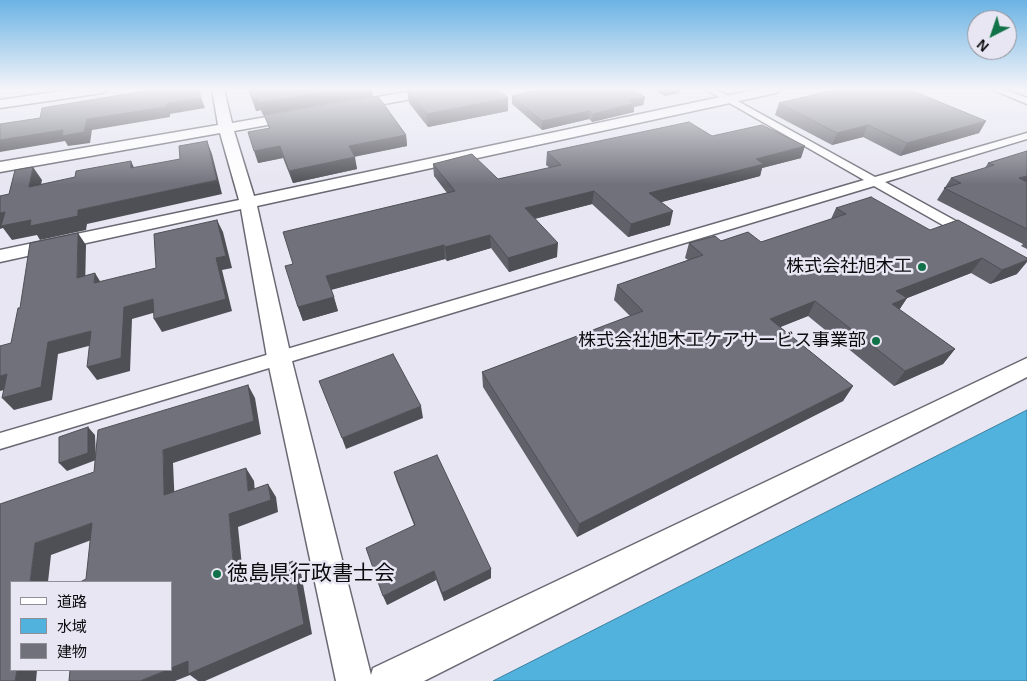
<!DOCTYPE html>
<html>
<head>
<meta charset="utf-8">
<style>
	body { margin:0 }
	#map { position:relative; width:1027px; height:681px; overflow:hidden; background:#e7e6f2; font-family:Helvetica,"Noto Sans JP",sans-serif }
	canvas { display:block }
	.legend { position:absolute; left:10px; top:581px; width:162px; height:90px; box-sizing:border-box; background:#e7e6f2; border:1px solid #8f8f97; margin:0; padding:6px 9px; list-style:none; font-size:15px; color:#0c0c0f }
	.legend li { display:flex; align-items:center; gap:10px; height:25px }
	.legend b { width:25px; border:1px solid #8f8f97 }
	.north { position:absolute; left:967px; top:10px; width:50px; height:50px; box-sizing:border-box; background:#e7e6f2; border:1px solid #8f8f97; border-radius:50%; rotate:221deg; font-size:14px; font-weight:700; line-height:20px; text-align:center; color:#0c0c0f }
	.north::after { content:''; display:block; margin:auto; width:18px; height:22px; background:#117148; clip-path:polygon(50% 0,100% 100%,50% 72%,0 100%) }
</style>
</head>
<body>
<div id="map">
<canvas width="1027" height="681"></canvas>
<ul class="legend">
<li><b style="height:6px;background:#fff"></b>道路</li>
<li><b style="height:14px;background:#50b2dd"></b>水域</li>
<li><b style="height:14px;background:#71717b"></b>建物</li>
</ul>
<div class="north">N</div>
</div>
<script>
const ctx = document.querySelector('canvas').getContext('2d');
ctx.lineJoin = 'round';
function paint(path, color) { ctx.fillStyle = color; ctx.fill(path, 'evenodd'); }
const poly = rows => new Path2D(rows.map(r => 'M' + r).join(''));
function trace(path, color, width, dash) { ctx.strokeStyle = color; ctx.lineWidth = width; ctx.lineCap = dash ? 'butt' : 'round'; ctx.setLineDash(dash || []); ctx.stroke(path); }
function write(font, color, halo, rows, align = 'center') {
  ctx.font = font + ' Helvetica,"Noto Sans JP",sans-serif'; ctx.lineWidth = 5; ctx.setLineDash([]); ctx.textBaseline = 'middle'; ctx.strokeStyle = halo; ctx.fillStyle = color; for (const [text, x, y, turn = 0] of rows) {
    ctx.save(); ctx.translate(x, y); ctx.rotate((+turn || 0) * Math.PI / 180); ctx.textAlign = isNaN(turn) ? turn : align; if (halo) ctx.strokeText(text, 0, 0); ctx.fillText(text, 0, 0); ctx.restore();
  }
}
const water = poly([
	[1027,410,1027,681,493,681,1027,410]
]);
paint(water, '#50b2dd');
trace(water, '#3c809f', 1);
const street = poly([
	[705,89,716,89,875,177,1027,133,1027,139,885,182,974,231,976,234,974,237,964,237,874,186,0,449,0,433,864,180,705,89],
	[991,89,1004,89,1027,98,1027,104,991,89]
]);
const secondary = poly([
	[75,89,108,89,102,93,0,108,0,100,75,89],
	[212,89,224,89,232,123,295,112,302,116,295,120,234,131,254,196,758,89,782,89,776,93,257,206,291,357,371,675,373,668,1027,358,1027,377,424,681,336,681,267,357,241,209,0,262,0,250,239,200,220,133,0,172,0,162,218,125,212,89],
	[422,89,450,89,444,93,351,110,344,106,351,102,422,89]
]);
trace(street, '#696973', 3);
trace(secondary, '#696973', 3);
paint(street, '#fff');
paint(secondary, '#fff');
paint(poly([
	[248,89,372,89,373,96,263,115,261,110,256,111],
	[652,89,680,89,679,93,665,96],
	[407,91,508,98,508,111,428,127,409,103],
	[512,96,645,97,643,105,634,107,634,112,592,122,589,119,542,130,512,104],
	[779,103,986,121,979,133,900,156,863,137,832,145,775,115],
	[264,115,406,135,407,146,354,157,357,169,293,183,283,158,258,163,269,128],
	[712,136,801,158,762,168,760,176,661,202,670,225,628,237,592,204,535,219,557,257,509,272,491,248,447,261,445,259,331,290,338,311,303,321,298,307,293,264,447,193,434,176,433,164,498,179,550,168,546,165,547,152],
	[1027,151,1027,249,1021,246,1023,244,937,200,951,178,985,168,988,163],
	[836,208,930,230,1017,274,990,284,971,273,907,298,899,310,955,349,943,364,894,386,808,316,780,327,853,386,843,401,577,537,483,387,482,372,630,316,614,300,617,285,688,260,685,258,689,243,721,241,761,242,831,219],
	[394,472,491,569,491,578,444,601,436,580,387,605,414,525,397,482]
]), '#61616a');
paint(poly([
	[198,89,205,108,170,114,170,117,92,130,90,143,68,146,65,141,0,152,0,140,87,119,166,104],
	[343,89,372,89,373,96,263,115,259,103],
	[666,89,680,89,679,93,665,96],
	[645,97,643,105,634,107,634,112,592,122,593,114,628,100],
	[508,98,508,111,428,127,427,114],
	[257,99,261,110,256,111,253,100],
	[589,111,589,119,542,130,542,121],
	[986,121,979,133,900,156,907,143],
	[868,125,863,137,832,145,837,133],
	[406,135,407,146,351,157,349,146],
	[207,141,212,154,222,194,87,224,86,230,40,240,37,235,12,240,3,228,0,229,0,213,5,212,78,210,217,180],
	[280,146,283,158,258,163,254,151],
	[805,146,801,158,762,168,760,176,647,206,649,193,756,159],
	[355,157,357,169,293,183,289,171],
	[131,161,137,174,131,168],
	[33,167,42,180,38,200,29,187],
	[1027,176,1027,185,1019,178],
	[594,191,592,204,525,221,525,208],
	[673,211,670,225,628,237,631,224],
	[217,220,223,232,232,268,222,270,232,311,162,332,154,319,216,258],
	[78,233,86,245,85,290,77,278],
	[490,235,491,248,447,261,445,247],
	[558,243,557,257,509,272,508,258],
	[444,245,445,259,330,290,326,276],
	[982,258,971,273,887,306,896,291],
	[1027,260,1027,262,1017,274,990,284,1002,270],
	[95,273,103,286,94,283],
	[334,297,338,311,303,321,298,307],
	[907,298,897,313,892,304],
	[153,299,160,311,132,319,130,371,97,380,87,367,124,307],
	[815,301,808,316,763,334,770,319],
	[91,331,100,343,58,354,52,400,14,410,2,398,48,342],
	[955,349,943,364,894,386,905,371],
	[7,374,19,386,0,391,0,376],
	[248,385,255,398,261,434,173,463,175,508,164,495,163,450],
	[853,386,843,401,577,537,579,524],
	[421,406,423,418,346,449,342,438],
	[88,427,95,435,96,460,67,471,59,463],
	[246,468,254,481,256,504,248,491],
	[268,484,276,497,278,512,238,527,245,595,235,584,229,514],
	[92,523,105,535,51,555,48,582,30,582,35,543],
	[293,561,301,573,312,634,205,681,198,681,190,675,175,681,140,681,167,670,171,670,171,668],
	[491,569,491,578,444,601,442,593],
	[434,571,436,580,387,605,383,596],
	[17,670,37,670,36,681,15,681]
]), '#4f4f56');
const building = poly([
	[157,89,198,89,201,98,166,104,166,107,87,119,84,132,62,136,63,130,0,140,0,124,40,118,42,108,157,89],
	[248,89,343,89,259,103,257,99,253,100,248,89],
	[417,89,497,89,508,98,427,114,407,91,417,89],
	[544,89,633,89,645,97,628,100,635,103,593,114,589,111,542,121,512,96,544,89],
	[839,89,908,89,986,121,907,143,868,125,837,133,779,103,839,89],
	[378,96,406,135,349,146,355,157,289,171,280,146,254,151,248,132,270,128,264,115,378,96],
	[689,122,712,136,762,125,805,146,756,159,764,164,649,193,673,211,631,224,594,191,525,208,558,243,508,258,490,235,445,247,444,245,326,276,334,297,298,307,285,266,293,264,283,232,455,191,433,164,472,154,498,179,561,165,547,152,689,122],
	[207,141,217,180,78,210,78,216,30,226,31,220,1,226,5,212,0,213,0,196,9,194,15,170,33,167,29,187,75,177,76,171,131,161,131,168,180,159,179,146,207,141],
	[1027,151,1027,176,1019,178,1027,182,1027,229,944,188,961,183,951,178,994,165,988,163,1027,151],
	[871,197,930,230,958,220,1027,258,1027,260,1002,270,982,258,896,291,907,298,892,304,955,349,905,371,815,301,770,319,853,386,579,524,482,372,643,311,617,285,703,255,689,243,715,236,721,241,748,232,761,242,846,214,836,208,871,197],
	[217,220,226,256,216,258,226,299,154,319,153,299,124,307,121,358,87,367,91,331,48,342,41,387,2,398,7,374,0,376,0,346,11,343,18,308,20,308,30,243,78,233,77,278,95,273,94,283,156,268,154,234,217,220],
	[393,354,421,406,342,438,319,381,393,354],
	[248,385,254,421,163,450,164,495,246,468,248,491,268,484,271,500,229,514,235,584,293,561,304,624,188,674,188,661,171,668,171,582,80,582,86,579,92,523,35,543,30,582,11,582,11,670,17,670,15,681,0,681,0,504,94,472,98,430,248,385],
	[88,427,88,453,59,463,59,437,88,427],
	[437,455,491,569,442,593,434,571,383,596,366,548,415,525,394,472,437,455],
	[70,670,167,670,140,681,69,681,70,670]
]);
paint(building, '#71717b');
trace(building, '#4f4f56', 1);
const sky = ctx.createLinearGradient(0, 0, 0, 185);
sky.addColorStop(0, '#6bb3e4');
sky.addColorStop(0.48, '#f4f4f9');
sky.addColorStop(1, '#f4f4f900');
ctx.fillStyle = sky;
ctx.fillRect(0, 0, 1027, 185);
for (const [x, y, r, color] of [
	[922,267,5,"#117148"],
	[876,341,5,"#117148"],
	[217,574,5,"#117148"]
]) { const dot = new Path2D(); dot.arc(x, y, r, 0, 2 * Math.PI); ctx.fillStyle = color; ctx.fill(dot); trace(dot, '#e7e6f2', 2); }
write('18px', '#0c0c0f', '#e7e6f2', [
	["株式会社旭木工",912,267],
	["株式会社旭木工ケアサービス事業部",866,341]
], 'right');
write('21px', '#0c0c0f', '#e7e6f2', [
	["徳島県行政書士会",227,574]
], 'left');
</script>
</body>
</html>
